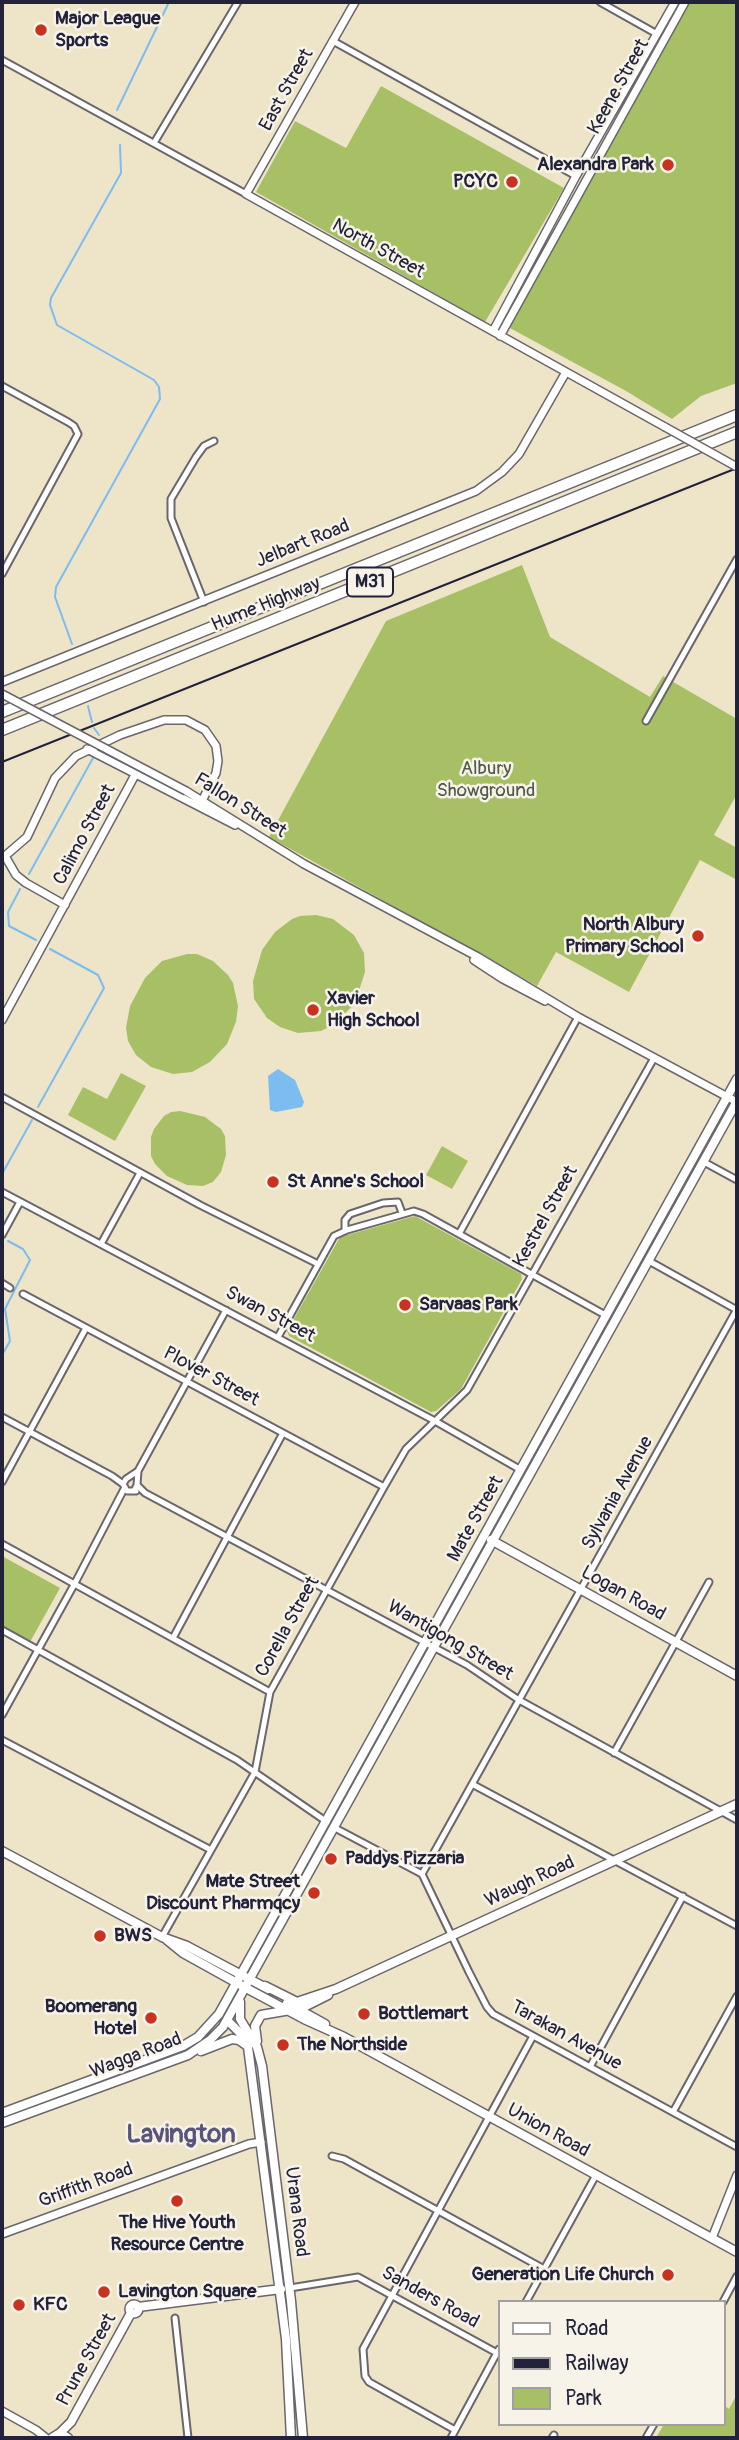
<!DOCTYPE html>
<html>
<head>
<meta charset="utf-8">
<style>
	body { margin:0 }
	#map { position:relative; width:739px; height:2440px; overflow:hidden; background:#eee5c9; font-family:Pangolin,sans-serif }
	canvas { display:block }
	.frame { position:absolute; inset:0; border:4px solid #22223b; pointer-events:none }
	.legend { position:absolute; left:498px; top:2300px; width:228px; height:126px; box-sizing:border-box; background:#f7f3e8; border:2px solid #a29fa3; margin:0; padding:9px 12px; list-style:none; font-size:21px; color:#22223b }
	.legend li { display:flex; align-items:center; gap:14px; height:35px }
	.legend b { width:35px; border:2px solid #a29fa3 }
</style>
</head>
<body>
<div id="map">
<canvas width="739" height="2440"></canvas>
<div class="frame"></div>
<ul class="legend">
<li><b style="height:9px;background:#fff"></b>Road</li>
<li><b style="height:9px;background:#22223b"></b>Railway</li>
<li><b style="height:19px;background:#a7c065"></b>Park</li>
</ul>
</div>
<script>
const ctx = document.querySelector('canvas').getContext('2d');
ctx.lineJoin = 'round';
function paint(path, color) { ctx.fillStyle = color; ctx.fill(path, 'evenodd'); }
const poly = rows => new Path2D(rows.map(r => 'M' + r).join(''));
function trace(path, color, width, dash) { ctx.strokeStyle = color; ctx.lineWidth = width; ctx.lineCap = dash ? 'butt' : 'round'; ctx.setLineDash(dash || []); ctx.stroke(path); }
function write(font, color, halo, rows, align = 'center') {
  ctx.font = font + ' Pangolin,sans-serif'; ctx.lineWidth = 5; ctx.setLineDash([]); ctx.textBaseline = 'middle'; ctx.strokeStyle = halo; ctx.fillStyle = color; for (const [text, x, y, turn = 0] of rows) {
    ctx.save(); ctx.translate(x, y); ctx.rotate((+turn || 0) * Math.PI / 180); ctx.textAlign = isNaN(turn) ? turn : align; if (halo) ctx.strokeText(text, 0, 0); ctx.fillText(text, 0, 0); ctx.restore();
  }
}
paint(poly([
	[689,2,737,2,737,383,701,396,672,419,626,391,508,327],
	[381,86,564,188,485,322,256,192,295,121,346,148],
	[522,565,550,637,650,697,663,676,737,719,737,794,714,835,737,848,737,880,700,860,629,992,556,952,537,986,269,837,386,621],
	[316,915,333,919,354,935,364,953,365,972,355,1003,335,1024,321,1031,298,1033,280,1027,267,1018,254,999,253,981,262,950,275,932,292,919,300,916],
	[187,954,197,954,213,961,228,975,233,983,238,1006,236,1022,227,1044,210,1062,192,1072,173,1074,151,1067,136,1055,128,1041,126,1028,130,1006,145,978,162,961],
	[121,1073,146,1086,115,1141,68,1115,83,1087,107,1099],
	[180,1111,205,1117,221,1129,225,1136,226,1155,221,1172,213,1182,203,1186,187,1185,167,1176,155,1164,151,1156,151,1137,154,1129,164,1116,171,1112],
	[442,1146,468,1161,452,1189,426,1175],
	[415,1216,521,1274,522,1279,461,1389,436,1411,431,1412,289,1336,287,1331,340,1237],
	[2,1556,60,1588,30,1642,2,1626],
	[737,2394,737,2438,656,2438,664,2424,723,2424,723,2404,729,2409]
]), '#a7c065');
paint(poly([
	[278,1069,295,1080,304,1102,302,1107,276,1112,270,1110,268,1076]
]), '#7cbcf0');
trace(poly([
	[117,110,169,2],
	[72,644,55,597,56,587,160,399,159,387,154,380,57,325,50,305,51,298,121,173,120,145],
	[88,706,92,722],
	[94,728,99,735],
	[29,874,93,758],
	[20,889,8,912,9,926,36,940],
	[38,1107,104,988,98,975,50,949],
	[2,1174,32,1120],
	[2,1355,10,1341,5,1309,30,1260,23,1249,8,1241]
]), '#7cbcf0', 2);
const minor = poly([
	[600,2,657,34],
	[333,41,576,176],
	[2,60,246,194],
	[154,143,238,2],
	[2,386,68,422,74,426,78,434,2,574],
	[204,602,171,518,171,499,196,457,204,446,214,441],
	[646,721,737,559],
	[2,1097,200,1205,318,1264],
	[704,1162,737,1180],
	[2,1192,435,1421,521,1470],
	[345,1231,345,1220,350,1214,383,1203,398,1202,402,1213],
	[459,1234,578,1017],
	[2,1235,20,1202],
	[101,1244,140,1173],
	[649,1261,737,1310],
	[2,1283,10,1288],
	[23,1294,384,1487],
	[278,1337,334,1236,347,1230,414,1211,423,1214,607,1316],
	[2,1417,112,1476,123,1484],
	[2,1482,86,1328],
	[137,1485,145,1493,467,1665,519,1700,737,1820],
	[134,1491,137,1485,138,1471,226,1310],
	[136,1491,127,1491,123,1484,126,1479,138,1471],
	[2,1544,270,1692],
	[2,1630,237,1760,327,1822],
	[173,1638,283,1433],
	[2,1715,75,1583,124,1489],
	[2,1740,211,1850],
	[614,1753,709,1582],
	[472,1784,737,1926],
	[335,1828,422,1874,469,1972,487,2007,493,2014,737,2147],
	[422,1874,737,1309],
	[162,1937,255,1772,270,1692,384,1487,406,1449,467,1390,654,1058],
	[590,2067,683,1896],
	[673,2112,737,1996],
	[332,2156,344,2159,544,2269],
	[290,2288,358,2277,497,2353],
	[526,2302,596,2175],
	[723,2302,737,2276],
	[175,2318,188,2438],
	[455,2430,369,2382,365,2376,363,2349,533,2036],
	[451,2438,499,2349],
	[552,2438,554,2435],
	[646,2438,654,2424]
]);
const tertiary = poly([
	[355,2,246,194,665,427],
	[493,331,576,176,675,2],
	[500,336,685,2],
	[2,682,476,491,502,472,519,454,566,372],
	[87,749,235,825],
	[186,791,304,864,478,957,578,1017,737,1102],
	[65,905,26,883,16,875,5,856,27,837,55,778,76,756,120,735,164,720,186,720,205,730,216,746,218,761,216,773,202,801],
	[474,960,503,979,545,1001],
	[2,1020,135,775],
	[2,2234,249,2144,261,2142],
	[712,2238,737,2175],
	[2,2411,36,2430,46,2438]
]);
const secondary = poly([
	[491,1540,737,1676],
	[2,1851,162,1937,187,1946,268,1989],
	[167,1940,183,1953,246,1988,304,2019,344,2037,737,2252],
	[265,1986,297,2002,336,1989,737,1804],
	[240,2002,240,2019,257,2047,262,2066,291,2301,303,2438],
	[287,2003,325,2024],
	[227,2020,242,2035,248,2047,286,2339,291,2438],
	[257,2041,255,2026,261,2015,302,2008,328,1995],
	[201,2051,232,2039,239,2040,246,2045],
	[2,2113,183,2046,198,2037,219,2014,737,1079],
	[2,2123,188,2055,210,2040,223,2027,737,1101],
	'129.5 2309a4.5 4.5 0 1 1 9 0a4.5 4.5 0 1 1-9 0Z',
	[138,2307,281,2289],
	[60,2433,71,2422,131,2313],
	[52,2438,60,2433,68,2438]
]);
const motorway = poly([
	[2,712,737,415],
	[2,730,737,432]
]);
trace(minor, '#69666d', 9);
trace(tertiary, '#69666d', 10);
trace(secondary, '#69666d', 11);
trace(motorway, '#69666d', 13);
trace(minor, '#fff', 5);
trace(tertiary, '#fff', 7);
trace(secondary, '#fff', 8);
trace(motorway, '#fff', 10);
trace(poly([
	[2,762,737,468]
]), '#22223b', 2);
const tertiaryBridge = poly([
	[665,427,737,467],
	[2,694,186,791]
]);
trace(tertiaryBridge, '#69666d', 10, []);
trace(tertiaryBridge, '#fff', 7);
for (const [x, y, r, color] of [
	[41,30,7,"#c8321e"],
	[668,165,7,"#c8321e"],
	[512,182,7,"#c8321e"],
	[698,936,7,"#c8321e"],
	[313,1010,7,"#c8321e"],
	[273,1182,7,"#c8321e"],
	[405,1305,7,"#c8321e"],
	[331,1859,7,"#c8321e"],
	[314,1893,7,"#c8321e"],
	[100,1936,7,"#c8321e"],
	[364,2014,7,"#c8321e"],
	[151,2018,7,"#c8321e"],
	[283,2045,7,"#c8321e"],
	[177,2201,7,"#c8321e"],
	[668,2275,7,"#c8321e"],
	[104,2292,7,"#c8321e"],
	[19,2305,7,"#c8321e"]
]) { const dot = new Path2D(); dot.arc(x, y, r, 0, 2 * Math.PI); ctx.fillStyle = color; ctx.fill(dot); trace(dot, '#f7f3e8', 2.5); }
for (const [x, y, w] of [
	[370,582,46]
]) { const box = new Path2D(); box.roundRect(x - w / 2, y - 14.5, w, 29, 5); ctx.fillStyle = '#f7f3e8'; ctx.fill(box); trace(box, '#22223b', 2); }
write('bold 18px', '#22223b', null, [
	["M31",370,582]
]);
write('bold 19px', '#22223b', '#f7f3e8', [
	["Major League",55,19],
	["Sports",55,41],
	["Alexandra Park",654,165,"right"],
	["PCYC",498,182,"right"],
	["North Albury",684,925,"right"],
	["Primary School",684,947,"right"],
	["Xavier",327,999],
	["High School",327,1021],
	["St Anne's School",287,1182],
	["Sarvaas Park",419,1305],
	["Paddys Pizzaria",345,1859],
	["Mate Street",300,1882,"right"],
	["Discount Pharmqcy",300,1904,"right"],
	["BWS",114,1936],
	["Boomerang",137,2007,"right"],
	["Hotel",137,2029,"right"],
	["Bottlemart",378,2014],
	["The Northside",297,2045],
	["The Hive Youth",177,2223,"center"],
	["Resource Centre",177,2245,"center"],
	["Generation Life Church",654,2275,"right"],
	["Lavington Square",118,2292],
	["KFC",33,2305]
], 'left');
write('19px', '#22223b', '#f7f3e8', [
	["Keene Street",619,87,-61],
	["East Street",287,90,-61],
	["North Street",378,249,29],
	["Jelbart Road",303,544,-22],
	["Hume Highway",266,605,-22],
	["Fallon Street",240,806,32],
	["Calimo Street",85,835,-62],
	["Kestrel Street",546,1217,-61],
	["Swan Street",270,1315,28],
	["Plover Street",211,1377,28],
	["Sylvania Avenue",618,1493,-61],
	["Mate Street",476,1519,-61],
	["Logan Road",623,1594,29],
	["Corella Street",288,1627,-61],
	["Wantigong Street",450,1641,30],
	["Waugh Road",530,1882,-25],
	["Tarakan Avenue",566,2036,29],
	["Wagga Road",136,2056,-21],
	["Union Road",548,2131,29],
	["Griffith Road",86,2186,-20],
	["Urana Road",296,2212,83],
	["Sanders Road",430,2298,29],
	["Prune Street",87,2360,-61]
]);
write('19px', '#51594a', '#f7f3e8', [
	["Albury",486,769],
	["Showground",486,791]
]);
write('bold 26px', '#58547c', '#f7f3e8', [
	["Lavington",181,2135]
]);
</script>
</body>
</html>
